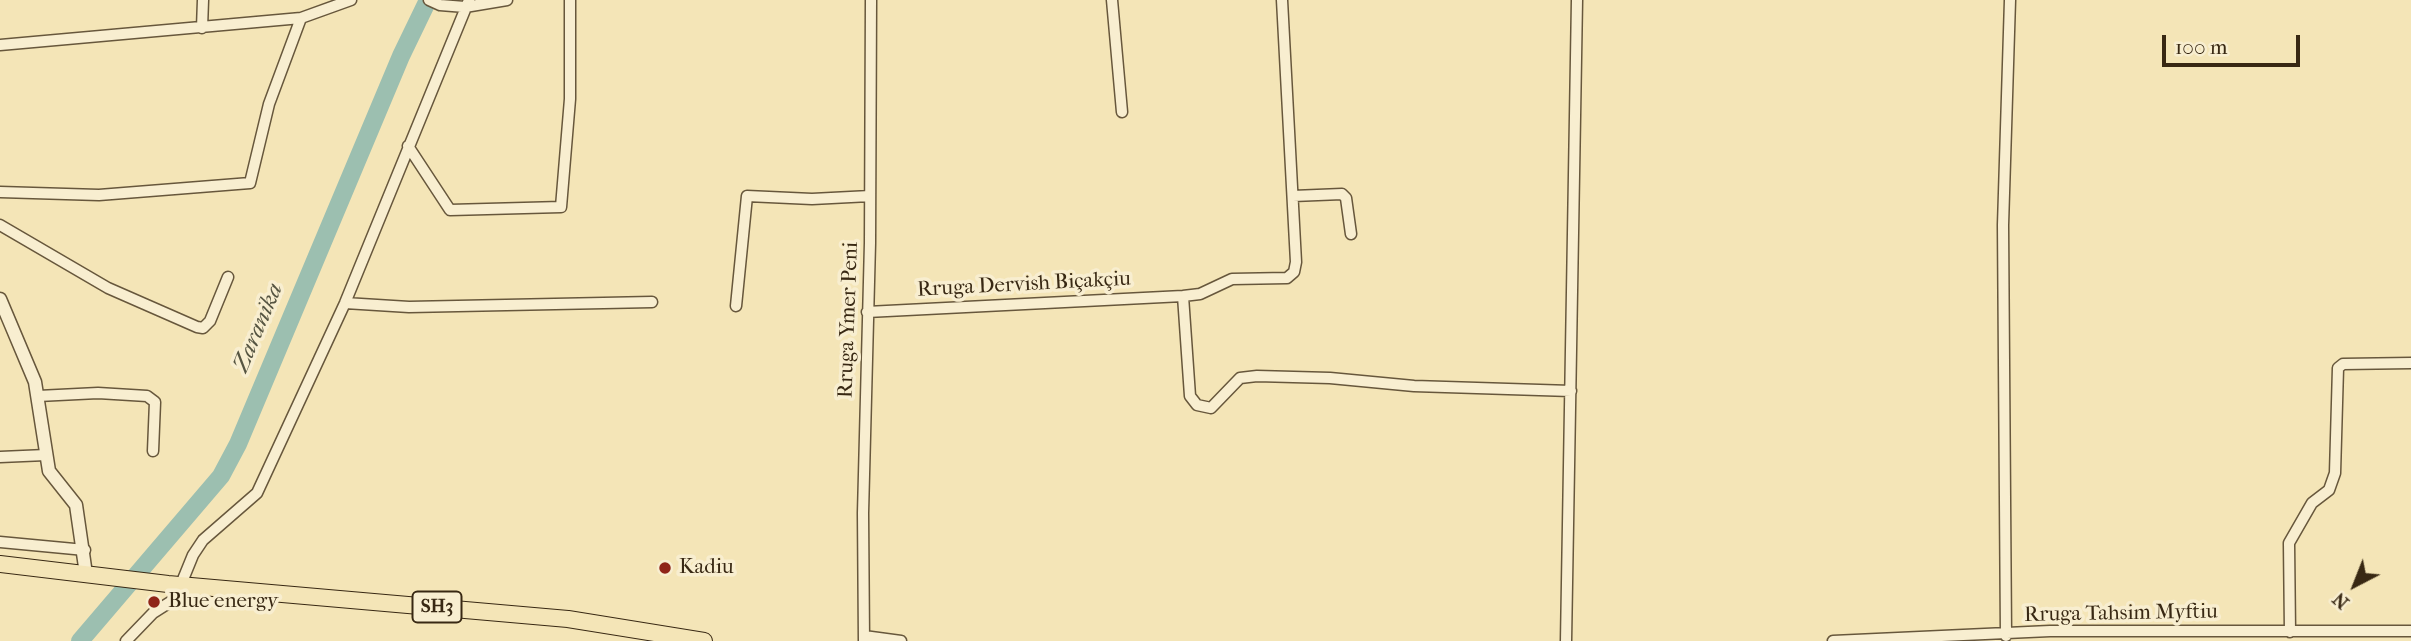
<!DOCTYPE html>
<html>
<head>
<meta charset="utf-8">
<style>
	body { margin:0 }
	#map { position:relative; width:2411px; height:641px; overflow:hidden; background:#f4e5b7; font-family:"IM FELL French Canon",serif }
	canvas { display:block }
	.north { position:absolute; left:2320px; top:550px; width:70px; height:70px; -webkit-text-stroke:5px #f8eed0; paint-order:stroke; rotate:222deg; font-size:19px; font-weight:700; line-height:28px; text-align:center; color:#382813 }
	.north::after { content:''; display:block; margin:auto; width:24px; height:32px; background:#382813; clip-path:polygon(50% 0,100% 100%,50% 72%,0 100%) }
	.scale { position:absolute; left:2162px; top:35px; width:138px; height:32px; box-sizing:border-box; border:4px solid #382813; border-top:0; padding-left:9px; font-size:21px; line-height:24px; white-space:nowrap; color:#382813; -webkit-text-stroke:5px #f8eed0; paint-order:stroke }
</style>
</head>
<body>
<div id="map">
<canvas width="2411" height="641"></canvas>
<div class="north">N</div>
<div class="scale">100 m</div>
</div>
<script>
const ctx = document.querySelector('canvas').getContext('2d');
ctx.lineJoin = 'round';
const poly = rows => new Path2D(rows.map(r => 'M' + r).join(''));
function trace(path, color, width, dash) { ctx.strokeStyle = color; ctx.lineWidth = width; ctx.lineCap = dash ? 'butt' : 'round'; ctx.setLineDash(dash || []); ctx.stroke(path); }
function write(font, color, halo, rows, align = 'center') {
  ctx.font = font + ' "IM FELL French Canon",serif'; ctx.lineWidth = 7; ctx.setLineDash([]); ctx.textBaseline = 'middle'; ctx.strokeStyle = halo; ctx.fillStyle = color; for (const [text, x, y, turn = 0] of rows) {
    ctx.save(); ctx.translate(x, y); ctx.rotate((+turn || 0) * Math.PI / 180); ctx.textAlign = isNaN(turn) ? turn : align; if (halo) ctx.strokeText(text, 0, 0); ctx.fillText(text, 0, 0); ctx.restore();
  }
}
trace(poly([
	[80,641,221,476,238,444,401,56,428,0]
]), '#9cbfb0', 18);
const minor = poly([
	[429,0,440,5,465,7,507,0],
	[1112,0,1122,112],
	[202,28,203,0],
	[0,45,301,18,351,0],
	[408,146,450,210,561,207,570,99,570,0],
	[0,192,99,195,250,183,269,104,301,18],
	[1293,196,1342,194,1346,198,1351,234],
	[0,225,108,288,197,327,203,328,210,321,228,277],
	[1183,296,1190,396,1197,405,1211,408,1240,378,1257,376,1330,378,1414,386,1571,391],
	[345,303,409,307,652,302],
	[736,306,747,196,812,199,870,196],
	[867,312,1183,296,1200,294,1232,279,1287,278,1294,272,1296,262,1282,0],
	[38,396,98,393,147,396,155,402,153,451],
	[0,457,46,455],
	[0,542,85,550],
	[2290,632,2289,543,2312,503,2329,490,2335,473,2338,368,2343,364,2411,363],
	[864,636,901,641],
	[2006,636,2003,225,2010,0],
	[126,641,153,613,175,599,193,555,203,540,257,493,345,303,469,0],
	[864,641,863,513,870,243,871,0],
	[1566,641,1577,0],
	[1833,641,2050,631,2411,631]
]);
const tertiary = poly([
	[0,299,35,382,49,471,76,505,86,574]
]);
const primary = poly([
	[0,564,168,584,568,619,704,641]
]);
trace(minor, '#67573c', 13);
trace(tertiary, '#67573c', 15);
trace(primary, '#382813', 18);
trace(minor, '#f8eed0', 10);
trace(tertiary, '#f8eed0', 12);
trace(primary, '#f4e5b7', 16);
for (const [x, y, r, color] of [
	[665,568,7,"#8f2418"],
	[154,602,7,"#8f2418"]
]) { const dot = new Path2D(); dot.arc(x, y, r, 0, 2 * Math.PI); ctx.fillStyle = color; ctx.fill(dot); trace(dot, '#f8eed0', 2.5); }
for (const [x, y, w] of [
	[437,607,49]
]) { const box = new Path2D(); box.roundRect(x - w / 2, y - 15.5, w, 31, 5); ctx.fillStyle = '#f8eed0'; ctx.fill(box); trace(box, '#382813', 2); }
write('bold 19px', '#382813', null, [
	["SH3",437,607]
]);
write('21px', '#382813', '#f8eed0', [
	["Rruga Dervish Biçakçiu",1024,285,-3],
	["Rruga Ymer Peni",849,320,-88],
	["Rruga Tahsim Myftiu",2121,614,-1]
]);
write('21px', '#382813', '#f8eed0', [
	["Kadiu",679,568],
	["Blue energy",168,602]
], 'left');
write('italic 23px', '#565542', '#f8eed0', [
	["Zaranika",259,328,-67]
]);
</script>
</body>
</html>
